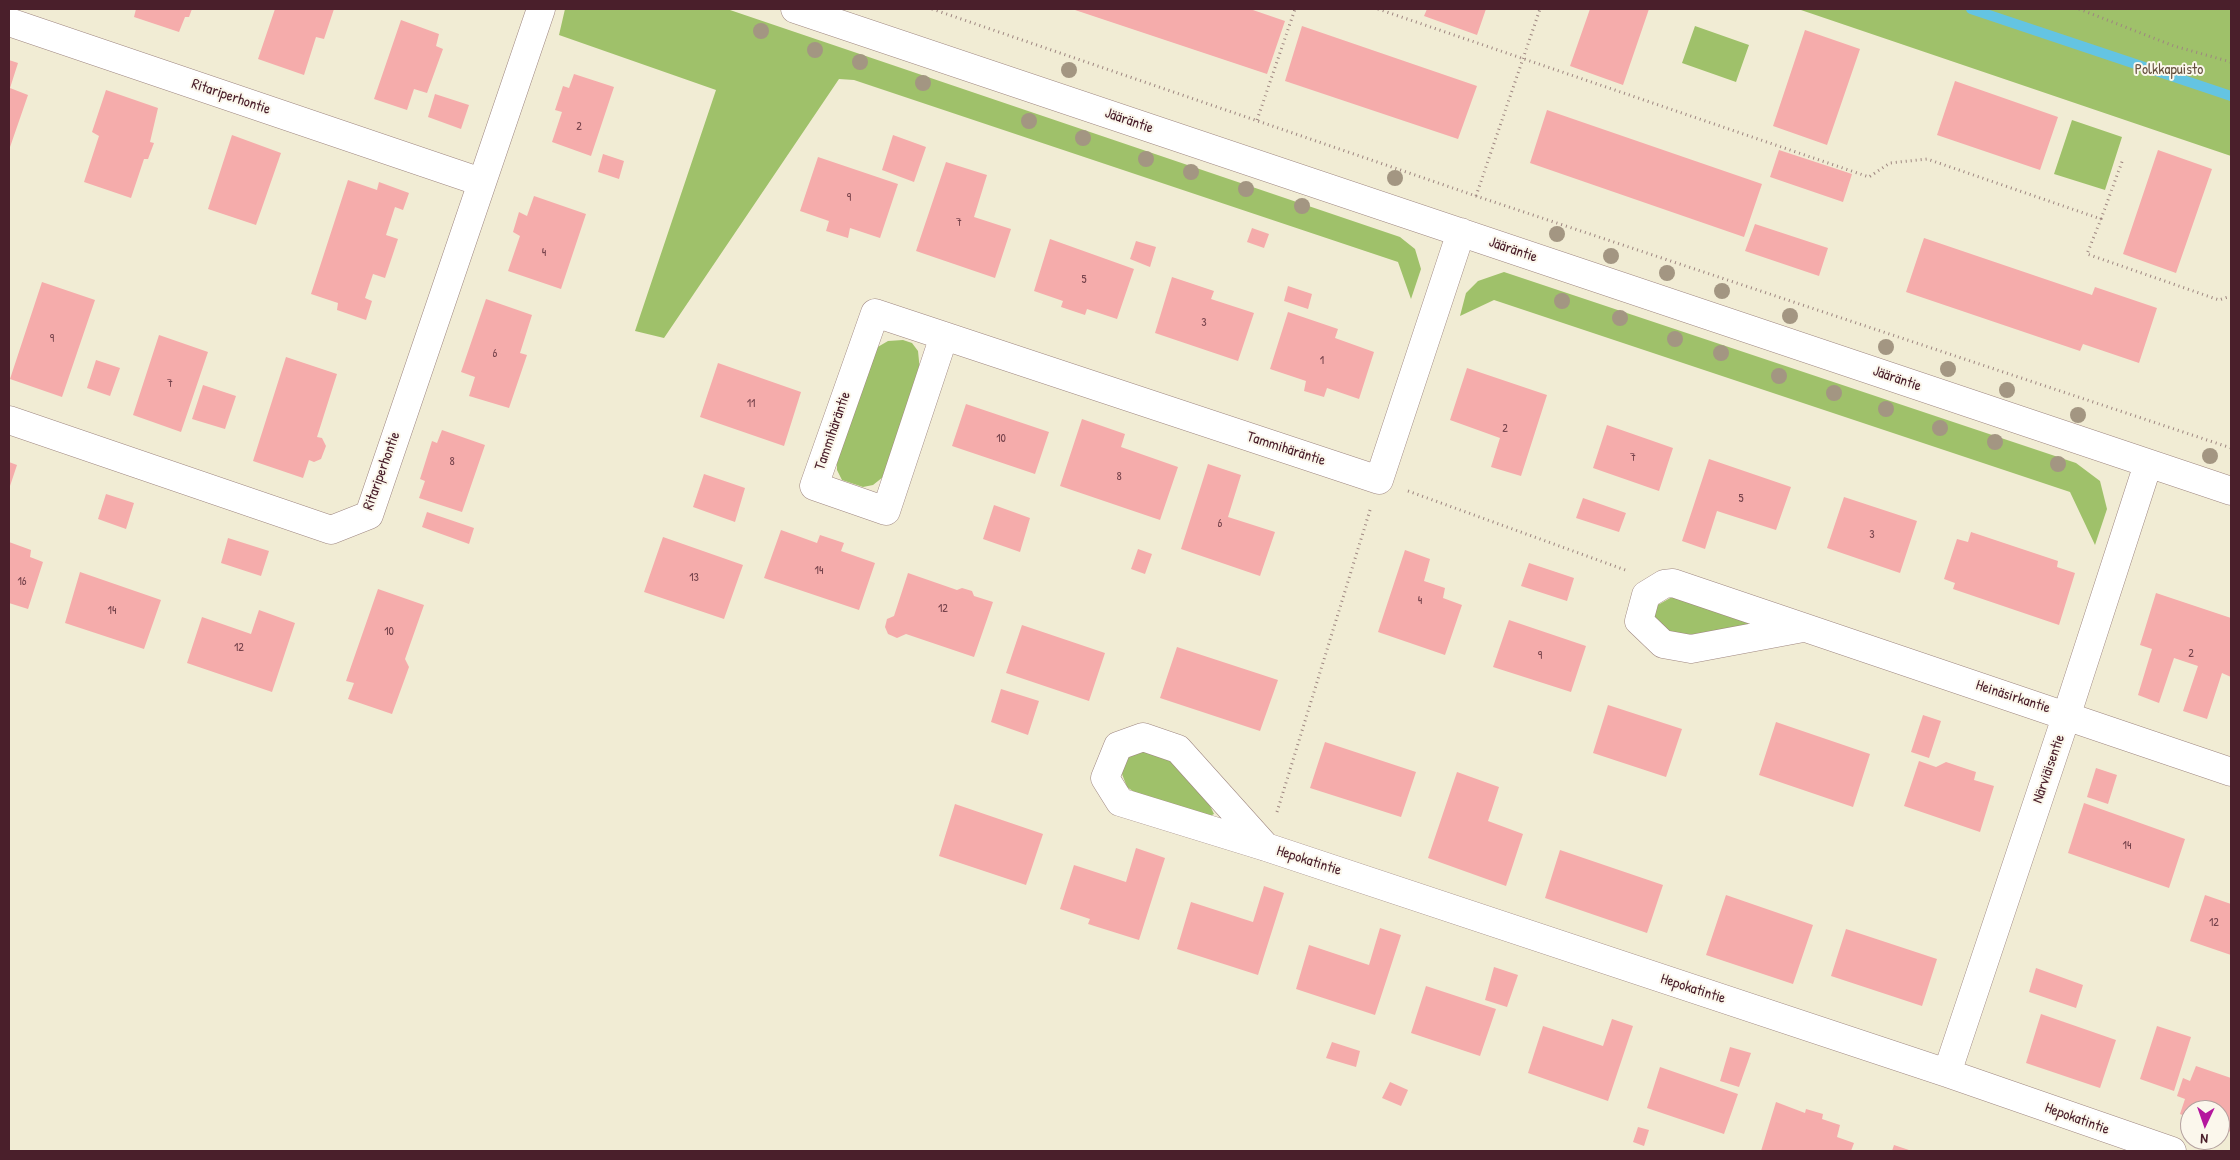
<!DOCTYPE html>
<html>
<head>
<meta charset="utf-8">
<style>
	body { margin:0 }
	#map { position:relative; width:2240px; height:1160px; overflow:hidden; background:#f1ecd4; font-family:"Patrick Hand",sans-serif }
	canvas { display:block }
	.frame { position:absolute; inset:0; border:10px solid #4a1f2b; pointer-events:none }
	.north { position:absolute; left:2180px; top:1100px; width:50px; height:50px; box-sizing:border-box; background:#fbf7ec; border:1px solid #b4a19f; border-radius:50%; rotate:183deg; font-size:14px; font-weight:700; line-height:20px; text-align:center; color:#4a1f2b }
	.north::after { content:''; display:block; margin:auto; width:18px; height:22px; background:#b5179e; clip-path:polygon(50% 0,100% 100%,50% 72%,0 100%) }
</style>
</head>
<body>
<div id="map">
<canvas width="2240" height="1160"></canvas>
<div class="frame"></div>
<div class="north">N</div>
</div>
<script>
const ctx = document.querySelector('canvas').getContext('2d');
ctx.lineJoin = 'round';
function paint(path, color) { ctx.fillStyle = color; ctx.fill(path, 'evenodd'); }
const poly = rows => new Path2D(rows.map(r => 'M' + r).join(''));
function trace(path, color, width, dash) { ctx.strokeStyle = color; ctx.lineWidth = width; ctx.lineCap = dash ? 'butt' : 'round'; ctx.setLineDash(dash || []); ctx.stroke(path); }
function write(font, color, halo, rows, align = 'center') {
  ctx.font = font + ' "Patrick Hand",sans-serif'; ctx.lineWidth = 4; ctx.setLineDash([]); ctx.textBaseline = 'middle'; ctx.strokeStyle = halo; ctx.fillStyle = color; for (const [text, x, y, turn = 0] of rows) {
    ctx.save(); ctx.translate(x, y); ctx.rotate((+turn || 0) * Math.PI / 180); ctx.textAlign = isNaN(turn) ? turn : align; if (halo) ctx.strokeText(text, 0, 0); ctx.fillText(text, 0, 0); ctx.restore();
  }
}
paint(poly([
	[565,9,727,9,1400,237,1415,249,1421,269,1411,299,1398,262,854,80,839,79,664,338,635,331,716,90,559,35],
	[1798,9,2231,9,2231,156],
	[1695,26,1749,45,1736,82,1682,63],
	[2072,120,2122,137,2105,190,2054,174],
	[1504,272,2076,463,2100,481,2107,509,2095,545,2070,492,1494,300,1460,316,1466,293,1478,281],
	[903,340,912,343,918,351,920,371,883,477,873,485,863,487,842,480,837,470,837,456,876,348,888,341],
	[1672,597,1692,597,1750,617,1748,625,1693,635,1673,635,1658,625,1654,614,1656,606],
	[1150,751,1167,757,1203,791,1214,814,1208,817,1141,797,1127,787,1122,774,1125,761,1135,752]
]), '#9fc16a');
trace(poly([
	[1971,9,2231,96]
]), '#64c4e2', 10);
paint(poly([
	[136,9,192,9,189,17,185,17,179,32,134,17],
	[275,9,334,9,324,39,316,37,304,75,258,59],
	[1072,9,1250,9,1285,21,1267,74],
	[1427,9,1486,9,1477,35,1424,16],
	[1590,9,1649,9,1623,85,1570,66],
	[401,20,439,34,436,46,443,49,427,93,414,89,407,110,374,99],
	[1302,26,1477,86,1458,139,1285,81],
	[1805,30,1860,49,1827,145,1773,126],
	[9,60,18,63,10,88,28,95,9,150],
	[574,74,614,87,591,156,552,142,562,112,555,110,563,86,569,88],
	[1955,81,2058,117,2040,170,1937,135],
	[106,90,158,108,150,142,154,143,148,159,144,159,131,198,84,182,99,136,92,132],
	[435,94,469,105,461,129,428,117],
	[1547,110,1762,184,1744,237,1530,163],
	[232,135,281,153,256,225,208,209],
	[893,135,926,147,914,182,882,170],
	[1779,150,1852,174,1843,202,1770,177],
	[2158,150,2212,169,2176,273,2123,254],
	[603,154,624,161,619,179,598,172],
	[818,157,898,184,880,238,850,228,848,238,826,231,829,221,800,211],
	[946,162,987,175,974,217,1011,229,995,278,916,251],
	[348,180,377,190,379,182,409,193,403,210,395,207,386,235,398,239,385,278,373,274,365,298,372,301,366,320,337,310,338,303,311,294],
	[534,196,586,214,561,289,508,271,520,236,513,232,519,212,527,216],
	[1755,224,1828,248,1819,276,1745,251],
	[1252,228,1269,234,1264,248,1247,242],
	[1924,238,2092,295,2095,287,2157,308,2139,363,2083,344,2080,351,1906,292],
	[1050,239,1134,269,1117,319,1087,309,1085,315,1061,307,1063,301,1034,291],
	[1136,241,1156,247,1150,267,1130,259],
	[1172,277,1214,291,1211,299,1254,313,1238,361,1155,333],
	[42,282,95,300,62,397,10,379],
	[1288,286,1312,294,1308,309,1284,301],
	[486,299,532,315,520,353,527,355,509,408,469,396,475,377,461,372],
	[1288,312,1338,329,1335,338,1374,352,1359,399,1327,388,1324,397,1304,391,1306,381,1270,369],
	[159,335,208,352,181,432,133,415],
	[286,357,337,374,317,437,322,438,326,446,321,459,314,462,309,460,303,478,253,461],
	[96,360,120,368,110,396,87,388],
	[718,363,801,392,784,446,700,417],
	[1467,368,1547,395,1521,476,1491,467,1500,438,1450,420],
	[203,385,236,396,225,429,192,419],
	[966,404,1049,432,1035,474,952,446],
	[1082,419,1125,434,1121,447,1178,467,1160,520,1060,486],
	[1607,425,1673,448,1659,491,1593,468],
	[442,430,485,445,462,512,419,498,425,481,420,479,432,441,437,443],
	[1709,459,1791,487,1776,530,1717,511,1705,549,1682,541],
	[9,462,17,465,9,489],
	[1208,464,1241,475,1228,517,1275,532,1260,576,1181,549],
	[704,474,745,488,735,522,693,507],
	[106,494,134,503,126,529,98,519],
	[1844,497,1917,521,1900,573,1827,548],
	[1583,498,1626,513,1619,532,1576,518],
	[994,505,1030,518,1020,552,983,539],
	[427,512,474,528,469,544,422,527],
	[781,530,817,543,820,535,844,543,841,551,875,563,859,610,764,578],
	[1971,532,2058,561,2057,567,2075,573,2059,625,1953,589,1955,583,1944,579,1957,539,1968,542],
	[663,537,743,565,724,619,644,592],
	[228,538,269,551,261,576,221,563],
	[9,542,31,550,30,557,43,562,28,609,9,603],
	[1138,549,1152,554,1145,574,1131,569],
	[1405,550,1430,559,1424,581,1445,588,1443,598,1462,605,1445,655,1378,632],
	[1529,563,1574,578,1567,601,1521,586],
	[80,572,161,600,144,649,65,623],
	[908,573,957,590,962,588,972,591,974,596,993,602,974,657,906,634,897,638,888,634,885,627,887,619,894,616],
	[378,589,424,605,405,659,409,667,392,714,348,699,354,683,346,681],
	[2156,593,2231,618,2231,677,2222,673,2207,719,2183,711,2198,666,2174,658,2159,703,2138,695,2152,649,2140,645],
	[259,610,295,623,272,692,187,663,202,617,251,634],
	[1509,620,1586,646,1571,692,1493,667],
	[1022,625,1105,653,1089,701,1006,673],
	[1177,647,1278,680,1260,731,1160,698],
	[1001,689,1039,701,1028,735,991,722],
	[1608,705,1682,729,1666,777,1593,753],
	[1923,715,1941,721,1929,758,1911,752],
	[1776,722,1870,754,1853,807,1759,775],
	[1325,742,1416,772,1401,817,1310,788],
	[1919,761,1936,767,1946,762,1976,772,1974,780,1994,786,1980,832,1904,806],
	[2096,768,2117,775,2108,804,2087,797],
	[1457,772,1499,787,1488,821,1523,834,1506,886,1428,858],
	[2084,803,2185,839,2169,888,2068,853],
	[955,804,1043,834,1026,885,939,856],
	[1136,848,1165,858,1139,940,1088,924,1090,919,1060,909,1074,865,1126,882],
	[1560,850,1663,885,1647,933,1545,898],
	[1264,886,1284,893,1258,975,1177,949,1191,902,1253,922],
	[1726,895,1813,925,1793,984,1706,955],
	[2205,895,2231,904,2231,955,2190,941],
	[1380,928,1401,935,1375,1015,1296,989,1309,945,1369,965],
	[1846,929,1937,959,1922,1006,1831,976],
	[1494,967,1518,975,1507,1007,1485,1000],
	[2036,968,2083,985,2076,1008,2029,992],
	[1426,986,1496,1009,1480,1056,1411,1033],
	[2041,1014,2116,1040,2100,1088,2026,1063],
	[1612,1019,1633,1026,1608,1101,1528,1073,1543,1026,1603,1046],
	[2157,1026,2191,1037,2174,1091,2140,1079],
	[1332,1042,1360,1051,1356,1067,1326,1058],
	[1730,1047,1751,1053,1739,1087,1720,1081],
	[2196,1066,2231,1078,2231,1132,2220,1128,2220,1110,2190,1110,2190,1118,2180,1114,2185,1099,2177,1096,2183,1078,2190,1081],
	[1660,1067,1738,1094,1724,1134,1647,1108],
	[1390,1082,1408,1090,1401,1106,1382,1098],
	[1776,1102,1805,1113,1806,1109,1823,1114,1822,1119,1840,1125,1837,1137,1854,1143,1851,1151,1761,1151],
	[1638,1127,1649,1130,1644,1146,1633,1142],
	[1894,1145,1912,1151,1892,1151]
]), '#f5acab');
const minor = poly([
	[795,9,2231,491],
	[9,22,481,182],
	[944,336,886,511,814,486,875,313,1379,480,1461,232],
	[9,420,331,530,369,515,541,9],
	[1803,628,1691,649,1663,644,1639,621,1646,595,1664,584,1673,583,2231,772],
	[1266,847,1178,749,1143,737,1118,746,1105,778,1120,802,1266,847,1947,1073,2172,1151],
	[1947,1073,2067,714,2148,464]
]);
trace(minor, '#9e8680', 29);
trace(poly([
	[932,9,1476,196,2231,448],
	[1378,9,1869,177,1890,163,1927,159,2101,219,2087,254,2219,300,2231,296],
	[2079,9,2174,46,2231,62],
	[1257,120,1295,9],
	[1476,196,1540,9],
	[2101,219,2123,159],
	[1408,491,1628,571],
	[1277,812,1370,510]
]), '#9e8680', 3, [1, 4]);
trace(minor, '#fff', 28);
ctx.fillStyle = '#a39682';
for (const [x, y] of [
	[761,31],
	[815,50],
	[860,62],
	[1069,70],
	[923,83],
	[1029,121],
	[1083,138],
	[1146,159],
	[1191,172],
	[1395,178],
	[1246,189],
	[1302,206],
	[1557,234],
	[1611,256],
	[1667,273],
	[1722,291],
	[1562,301],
	[1790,316],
	[1620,318],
	[1675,339],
	[1886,347],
	[1721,353],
	[1948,369],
	[1779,376],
	[2007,390],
	[1834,393],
	[1886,409],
	[2078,415],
	[1940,428],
	[1995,442],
	[2210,456],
	[2058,464]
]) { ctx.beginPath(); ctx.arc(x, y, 8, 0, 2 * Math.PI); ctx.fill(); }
write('12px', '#75424b', null, [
	["2",579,127],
	["9",849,198],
	["7",959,223],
	["4",544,253],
	["5",1084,280],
	["3",1204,323],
	["9",52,339],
	["6",495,354],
	["1",1322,361],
	["7",170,384],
	["11",751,404],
	["2",1505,429],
	["10",1001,439],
	["7",1633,458],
	["8",452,462],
	["8",1119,477],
	["5",1741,499],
	["6",1220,524],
	["3",1872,535],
	["14",819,571],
	["13",694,578],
	["16",22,582],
	["4",1420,601],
	["12",943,609],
	["14",112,611],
	["10",389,632],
	["12",239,648],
	["2",2191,654],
	["9",1540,656],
	["14",2127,846],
	["12",2214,923]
]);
write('15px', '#64503e', '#fbf7ec', [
	["Polkkapuisto",2169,70]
]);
write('15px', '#4a1f2b', '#fbf7ec', [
	["Ritariperhontie",231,97,19],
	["Jääräntie",1129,121,19],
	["Jääräntie",1513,250,19],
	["Jääräntie",1897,379,19],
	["Tammihäräntie",833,431,-71],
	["Tammihäräntie",1286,449,18],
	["Ritariperhontie",382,471,-70],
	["Heinäsirkantie",2013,697,18],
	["Närviäisentie",2049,769,-71],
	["Hepokatintie",1309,861,18],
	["Hepokatintie",1693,989,18],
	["Hepokatintie",2077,1119,20]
]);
</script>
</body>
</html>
